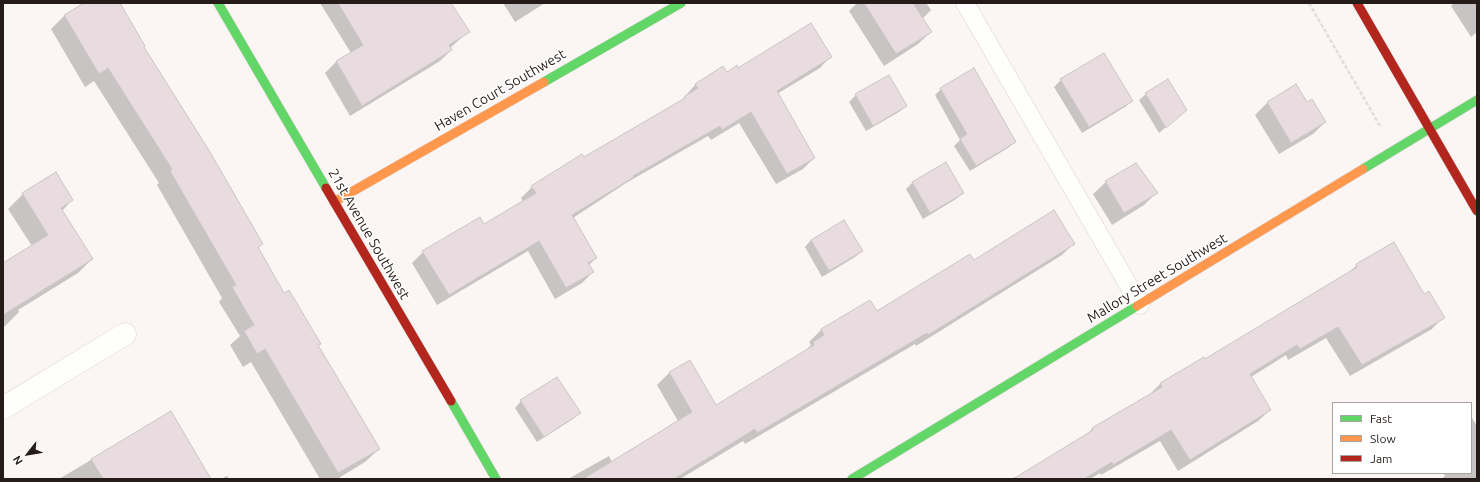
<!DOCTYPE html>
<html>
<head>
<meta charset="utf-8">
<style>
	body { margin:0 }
	#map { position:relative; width:1480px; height:482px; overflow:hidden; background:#fbf5f4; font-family:Ubuntu,sans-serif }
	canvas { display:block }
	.frame { position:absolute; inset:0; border:4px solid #251c19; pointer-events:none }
	.legend { position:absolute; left:1332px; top:402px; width:140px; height:72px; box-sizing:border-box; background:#fff; border:1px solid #a8a4a3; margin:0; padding:5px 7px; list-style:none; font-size:12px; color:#251c19 }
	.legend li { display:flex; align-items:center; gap:8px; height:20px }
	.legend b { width:20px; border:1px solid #a8a4a3 }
	.north { position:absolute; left:8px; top:434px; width:40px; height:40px; -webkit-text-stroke:3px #fff; paint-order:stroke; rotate:239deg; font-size:11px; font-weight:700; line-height:16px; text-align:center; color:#251c19 }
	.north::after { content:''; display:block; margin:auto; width:14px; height:18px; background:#251c19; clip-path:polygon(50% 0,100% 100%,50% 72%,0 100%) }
</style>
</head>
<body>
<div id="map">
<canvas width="1480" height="482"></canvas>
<div class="frame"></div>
<ul class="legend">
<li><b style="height:5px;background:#63d668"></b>Fast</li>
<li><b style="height:5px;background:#ff974d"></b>Slow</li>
<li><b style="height:5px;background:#b3261e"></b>Jam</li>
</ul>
<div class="north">N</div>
</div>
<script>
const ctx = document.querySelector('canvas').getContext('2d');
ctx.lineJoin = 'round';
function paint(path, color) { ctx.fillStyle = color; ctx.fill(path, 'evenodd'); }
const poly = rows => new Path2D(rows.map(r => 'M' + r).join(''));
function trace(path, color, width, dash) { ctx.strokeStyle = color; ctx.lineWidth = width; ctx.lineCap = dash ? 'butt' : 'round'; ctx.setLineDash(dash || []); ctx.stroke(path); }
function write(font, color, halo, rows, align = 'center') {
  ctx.font = font + ' Ubuntu,sans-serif'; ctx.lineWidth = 3.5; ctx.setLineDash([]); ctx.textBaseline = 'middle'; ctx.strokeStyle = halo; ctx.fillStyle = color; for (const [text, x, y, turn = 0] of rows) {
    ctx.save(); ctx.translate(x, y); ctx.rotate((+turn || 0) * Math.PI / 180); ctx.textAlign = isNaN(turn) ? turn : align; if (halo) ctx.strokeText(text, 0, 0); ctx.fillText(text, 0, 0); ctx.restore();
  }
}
paint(poly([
	[86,3,119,3,143,47,262,243,257,248,284,294,320,344,318,346,379,449,365,462,337,479,320,479,251,362,243,367,230,345,240,336,219,302,222,298,157,185,159,183,94,81,85,87,51,29,65,15],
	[320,3,450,3,468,32,450,48,451,50,440,61,350,116,325,73,336,62,351,53],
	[503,3,545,3,515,22],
	[857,3,926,3,931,10,922,19,931,32,918,44,884,66,849,11],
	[1454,3,1477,3,1477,32,1471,37,1451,6],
	[831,56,820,68,777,94,814,158,803,169,776,184,739,123,711,140,708,136,626,183,573,218,596,258,589,265,593,272,582,283,555,299,528,251,437,305,412,263,423,252,484,226,523,202,521,198,532,187,680,102,695,85,723,68,726,74,738,69],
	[888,76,906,106,899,112,866,131,849,102,856,95],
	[1061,80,1132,101,1125,107,1082,133,1054,87],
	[1296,85,1307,103,1325,122,1313,134,1279,154,1255,115,1267,103],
	[941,89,1015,142,1008,148,970,171,954,146,960,140,935,95],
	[1146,94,1186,110,1159,133,1139,100],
	[1106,182,1156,193,1144,205,1112,225,1093,194],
	[912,183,963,193,956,199,923,219,906,189],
	[23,194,72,200,62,211,92,259,78,273,18,310,19,312,3,328,3,263,32,246,8,209],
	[811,240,862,251,855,257,822,277,805,247],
	[1074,243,1062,255,916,346,915,344,745,444,743,441,680,479,568,479,609,456,612,462,678,421,657,385,669,373,689,362,716,406,803,353,811,345,809,342,821,330,870,301,876,312,974,262],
	[1357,265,1424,296,1443,317,1432,329,1350,376,1326,338,1288,360,1286,355,1251,377,1270,410,1258,421,1178,471,1160,441,1101,475,1100,473,1090,479,1011,479,1015,477,1016,479,1086,436,1092,429,1149,395,1161,383,1205,360,1348,273],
	[521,401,579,413,573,419,537,442,515,408],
	[170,413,146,479,59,479],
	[1471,416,1477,426,1477,479,1441,479,1445,476,1443,473,1471,473],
	[227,476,229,479,221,479]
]), '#0003');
const building = poly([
	[84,3,120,3,145,46,144,47,210,152,263,244,258,247,284,293,289,290,321,344,318,345,380,449,338,473,265,349,257,354,244,331,254,325,232,287,236,285,170,171,172,169,108,68,99,74,64,15,84,3],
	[338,3,451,3,470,32,449,45,452,50,362,106,336,61,363,45,338,3],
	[864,3,913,3,932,32,896,54,864,3],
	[811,23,832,57,777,91,815,158,787,174,751,112,722,130,720,126,633,176,634,177,572,215,597,258,588,263,594,272,566,288,539,241,449,295,422,251,480,217,484,224,536,193,531,186,582,154,584,157,685,98,685,96,698,88,695,84,723,66,727,72,737,65,738,68,811,23],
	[1104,53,1133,101,1089,127,1060,79,1104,53],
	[974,68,1016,142,976,166,960,139,967,134,940,88,974,68],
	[889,75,907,106,873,126,855,94,889,75],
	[1168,79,1187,110,1166,128,1145,93,1168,79],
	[1296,84,1307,102,1312,99,1326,122,1291,143,1267,102,1296,84],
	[946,162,964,193,930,213,912,182,946,162],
	[1136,163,1158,193,1124,213,1105,181,1136,163],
	[56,172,73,200,61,208,93,259,3,315,3,263,48,235,22,193,56,172],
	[1054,210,1075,244,928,335,927,333,757,433,755,429,674,479,583,479,692,412,669,372,690,360,716,405,814,345,813,342,824,335,821,329,870,300,877,311,970,254,974,260,1054,210],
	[844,220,863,251,829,271,811,240,844,220],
	[1394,242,1424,294,1429,291,1445,318,1362,365,1338,327,1300,349,1297,345,1250,374,1271,410,1190,460,1171,430,1113,465,1112,462,1084,479,1013,479,1093,430,1092,428,1162,387,1160,383,1204,357,1205,359,1357,267,1356,264,1394,242],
	[557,377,581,413,544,437,520,400,557,377],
	[171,411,211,479,103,479,91,459,171,411]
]);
paint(building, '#e9dce0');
trace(building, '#cbc5c6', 1);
const lane = poly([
	[965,3,1140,305]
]);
const street = poly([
	[3,408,125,334]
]);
const fast = poly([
	[218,3,326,188],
	[544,82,681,3],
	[1363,169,1477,100],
	[451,401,496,479],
	[852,479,1137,306]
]);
const slow = poly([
	[334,202,544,82],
	[1137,306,1363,169]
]);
const jam = poly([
	[1357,3,1477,211],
	[326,188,451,401]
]);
trace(lane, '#d9d2d0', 19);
trace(street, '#d9d2d0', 23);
trace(fast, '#d9d2d0', 10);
trace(slow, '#d9d2d0', 10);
trace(jam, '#d9d2d0', 10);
trace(poly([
	[1309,3,1380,126]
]), '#e0dede', 2.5, [4, 2]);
trace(lane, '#fefefd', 18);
trace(street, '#fefefd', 22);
trace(fast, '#63d668', 9);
trace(slow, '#ff974d', 9);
trace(jam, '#b3261e', 9);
write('14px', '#251c19', '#fff', [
	["Haven Court Southwest",500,90,-30],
	["21st Avenue Southwest",369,234,60],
	["Mallory Street Southwest",1157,278,-31]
]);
</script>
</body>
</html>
